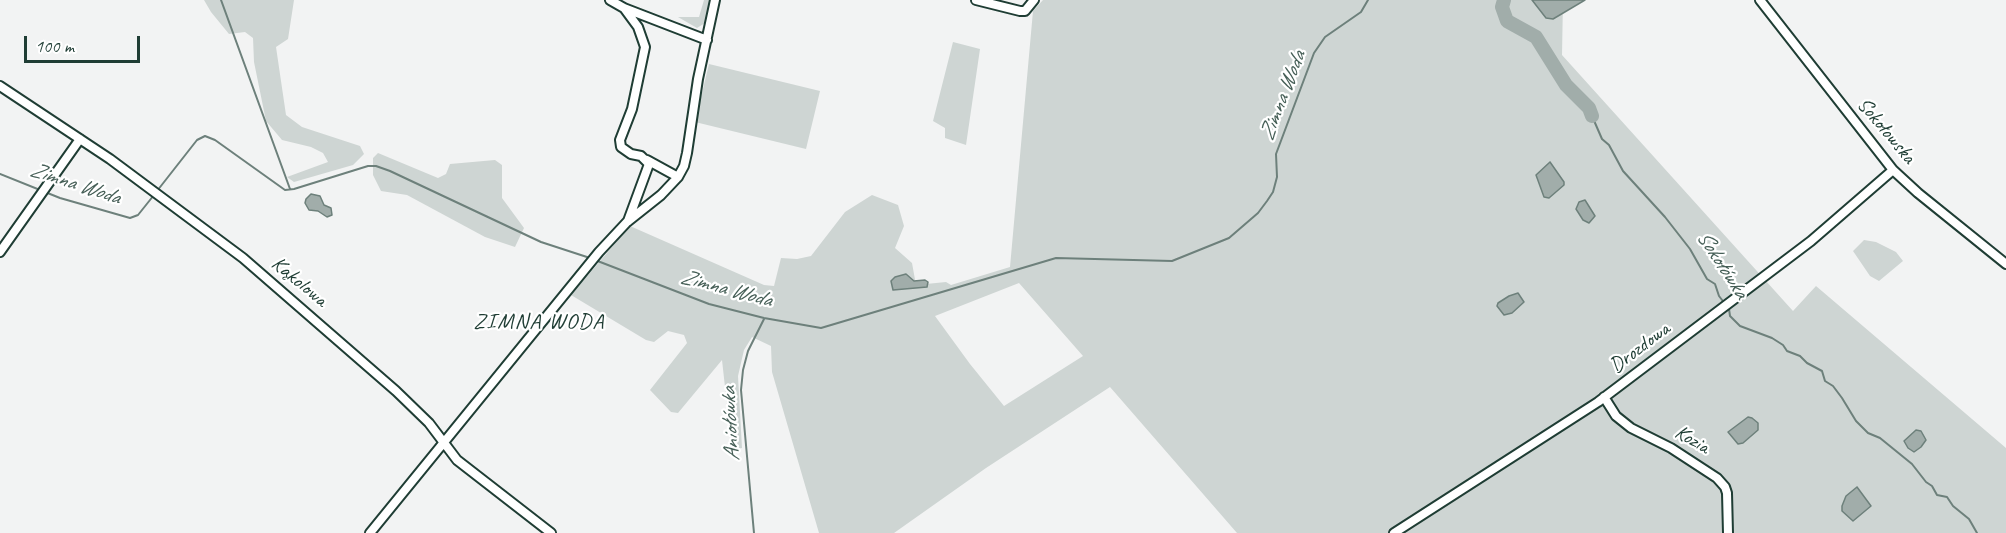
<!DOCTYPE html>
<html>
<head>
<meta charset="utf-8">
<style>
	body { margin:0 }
	#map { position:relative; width:2006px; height:533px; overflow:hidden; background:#f2f3f3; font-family:Caveat,sans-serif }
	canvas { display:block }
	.scale { position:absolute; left:24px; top:36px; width:116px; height:27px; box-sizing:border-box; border:3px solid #1f3d34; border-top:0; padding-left:8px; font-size:18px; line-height:21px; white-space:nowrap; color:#1f3d34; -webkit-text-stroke:4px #fff; paint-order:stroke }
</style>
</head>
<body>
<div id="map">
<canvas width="2006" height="533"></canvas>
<div class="scale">100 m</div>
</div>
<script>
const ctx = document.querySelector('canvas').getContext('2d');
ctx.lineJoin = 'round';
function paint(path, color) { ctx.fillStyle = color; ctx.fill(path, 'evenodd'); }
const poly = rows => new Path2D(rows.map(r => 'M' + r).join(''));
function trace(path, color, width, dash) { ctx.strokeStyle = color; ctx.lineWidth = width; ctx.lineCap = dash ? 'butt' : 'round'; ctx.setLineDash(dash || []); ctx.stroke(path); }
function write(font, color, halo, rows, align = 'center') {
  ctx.font = font + ' Caveat,sans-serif'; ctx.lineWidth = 4.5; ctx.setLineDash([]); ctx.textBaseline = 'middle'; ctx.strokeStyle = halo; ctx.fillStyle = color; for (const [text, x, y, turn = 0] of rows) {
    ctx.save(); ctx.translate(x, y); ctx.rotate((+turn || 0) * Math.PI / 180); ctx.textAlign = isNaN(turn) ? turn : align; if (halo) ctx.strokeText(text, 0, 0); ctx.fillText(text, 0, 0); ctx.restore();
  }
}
paint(poly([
	[204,0,294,0,288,39,276,47,286,115,302,127,360,146,364,154,353,165,294,182,287,177,328,162,323,153,311,147,282,140,266,121,254,62,253,38,245,32,229,34,211,12],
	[704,0,710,0,705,23,697,28,678,17,699,17],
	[1043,0,1563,0,1562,55,1793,311,1816,286,2006,448,2006,533,1237,533,1110,387,986,468,894,533,819,533,772,372,771,346,752,337,744,350,738,376,742,448,737,449,733,446,730,432,722,360,678,413,671,412,650,390,687,343,684,335,668,331,654,342,646,340,571,295,630,226,764,285,774,286,781,258,797,259,811,256,845,212,872,195,898,205,904,226,895,248,912,263,916,285,946,282,951,285,1010,267,1033,11],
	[1019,283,1083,356,1004,406,970,364,935,316],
	[953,42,980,49,966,145,945,138,945,128,933,121],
	[709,64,820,91,806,149,695,122],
	[378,153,438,178,446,174,450,164,495,160,502,165,502,198,524,228,515,247,485,237,407,195,381,191,373,175,373,158],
	[1864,240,1876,242,1896,252,1903,261,1879,281,1870,276,1853,251]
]), '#ced5d3');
const water = poly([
	[1532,0,1585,0,1553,19,1546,18,1532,0],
	[1550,162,1564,182,1564,185,1549,198,1544,197,1536,175,1550,162],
	[311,194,320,196,324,205,331,208,332,215,327,217,318,211,309,210,305,203,306,199,311,194],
	[1585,200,1595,216,1589,223,1583,220,1576,209,1579,202,1585,200],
	[906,274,914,281,925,280,928,282,927,287,893,290,891,281,895,277,906,274],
	[1518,293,1524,302,1512,313,1504,315,1497,306,1498,303,1509,296,1518,293],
	[1748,417,1752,418,1758,423,1758,430,1743,443,1738,444,1728,432,1748,417],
	[1916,430,1921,431,1926,440,1921,447,1914,452,1908,448,1904,441,1916,430],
	[1857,487,1871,506,1853,521,1842,511,1842,506,1846,496,1857,487]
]);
paint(water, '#a1adaa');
trace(water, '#6d807b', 1.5);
trace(poly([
	[221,0,290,189],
	[1592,116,1602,139,1609,145,1623,171,1665,217,1690,249,1707,279,1715,284,1719,296,1729,309,1730,316,1740,326,1772,338,1783,345,1787,351,1800,356,1807,363,1822,371,1825,381,1833,386,1842,398,1856,421,1868,433,1880,438,1912,464,1926,482,1932,486,1937,495,1947,497,1953,506,1969,519,1977,533],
	[0,174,60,198,130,218,138,215,154,195],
	[157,191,197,140,205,136,215,140,285,190,294,189,368,166,376,166,390,171,541,242,590,258],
	[595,260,709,304,764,318,821,328,1056,258,1172,261,1229,238,1258,213,1267,201,1273,192,1277,177,1276,154,1314,53,1325,37,1361,12,1368,0],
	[754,533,741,390,743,370,748,351,764,319]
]), '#6d807b', 2);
trace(poly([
	[1504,0,1502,7,1507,21,1536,37,1566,85,1589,108,1592,116]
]), '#a1adaa', 14);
const minor = poly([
	[610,0,624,8,707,40],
	[976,0,1020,11,1025,11,1034,0],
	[1760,0,1893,170,1918,193,2006,264],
	[624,8,638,27,645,47,632,109,620,140,621,147,631,154,641,156,649,164,628,221],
	[0,86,110,159,243,258,396,391,429,423,457,460,551,533],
	[647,160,678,177],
	[0,252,80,139],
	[1604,397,1616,416,1631,428,1671,448,1717,478,1725,487,1727,493,1728,533],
	[370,533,599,252,627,222,661,195,678,177,684,166,687,153,698,79,715,0],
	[1394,533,1598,402,1811,241,1893,170]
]);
trace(minor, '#1f3d34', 12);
trace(minor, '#fff', 8);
write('21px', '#1f3d34', '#fff', [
	["Sokołowska",1886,131,50],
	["Kąkolowa",299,282,40],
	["Drozdowa",1640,348,-37],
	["Kozia",1692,440,31]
]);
write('italic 22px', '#465f57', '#fff', [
	["Zimna Woda",1283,96,-69],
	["Zimna Woda",75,184,18],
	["Sokołówka",1722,265,57],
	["Zimna Woda",726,289,15],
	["Aniołówka",731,424,-93]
]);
ctx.letterSpacing = '1.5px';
write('22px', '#1f3d34', '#fff', [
	["ZIMNA WODA",539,322]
]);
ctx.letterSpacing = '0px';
</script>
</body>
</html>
